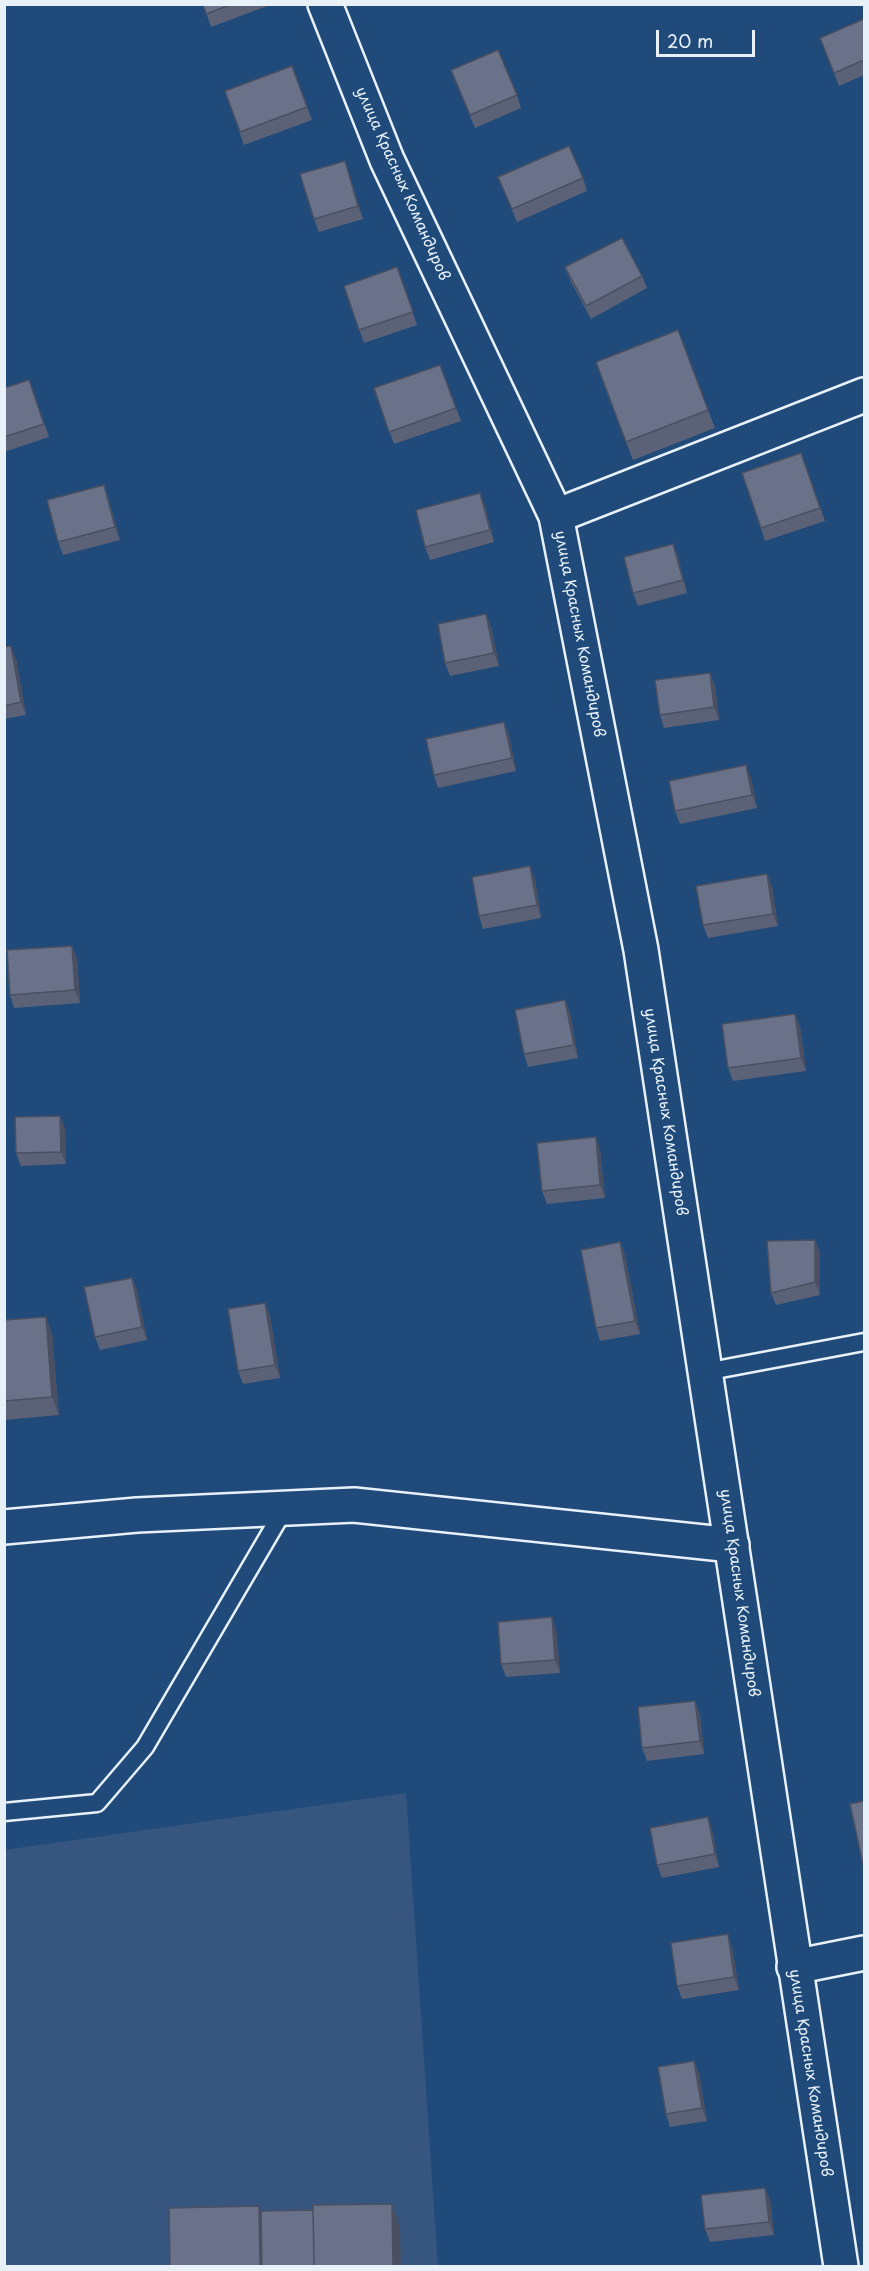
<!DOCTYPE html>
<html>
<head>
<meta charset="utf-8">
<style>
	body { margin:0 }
	#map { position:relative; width:869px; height:2271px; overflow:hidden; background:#1f4a7a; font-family:"Playpen Sans",sans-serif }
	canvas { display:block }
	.frame { position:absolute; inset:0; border:6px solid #e8f1f8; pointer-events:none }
	.scale { position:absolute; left:656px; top:30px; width:99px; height:27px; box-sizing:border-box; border:3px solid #e8f1f8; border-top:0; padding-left:8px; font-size:18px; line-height:21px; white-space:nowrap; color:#e8f1f8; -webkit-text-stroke:4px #1f4a7a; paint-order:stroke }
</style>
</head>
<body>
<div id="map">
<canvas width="869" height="2271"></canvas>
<div class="frame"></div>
<div class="scale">20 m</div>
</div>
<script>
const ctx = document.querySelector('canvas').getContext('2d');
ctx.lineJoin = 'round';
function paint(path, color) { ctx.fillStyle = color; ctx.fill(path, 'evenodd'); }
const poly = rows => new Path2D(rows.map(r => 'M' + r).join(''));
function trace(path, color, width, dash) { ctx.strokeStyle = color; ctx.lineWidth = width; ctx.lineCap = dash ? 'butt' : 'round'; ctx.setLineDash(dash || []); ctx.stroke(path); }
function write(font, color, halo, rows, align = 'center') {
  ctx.font = font + ' "Playpen Sans",sans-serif'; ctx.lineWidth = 4.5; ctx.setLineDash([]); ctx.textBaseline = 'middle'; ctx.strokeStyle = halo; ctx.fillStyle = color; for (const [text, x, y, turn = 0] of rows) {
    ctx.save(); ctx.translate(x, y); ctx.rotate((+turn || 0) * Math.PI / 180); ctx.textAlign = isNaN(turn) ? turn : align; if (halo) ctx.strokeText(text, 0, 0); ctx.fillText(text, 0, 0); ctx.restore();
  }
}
paint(poly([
	[406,1793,438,2266,5,2266,4,1850]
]), '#36567f');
const lane = poly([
	[705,1372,864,1342],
	[4,1812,97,1803,145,1747,285,1508]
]);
const street = poly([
	[556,516,864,395],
	[4,1527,137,1515,354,1505,732,1545],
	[794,1967,864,1953]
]);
const secondary = poly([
	[325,4,387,160,556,516,641,950,841,2266]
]);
trace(lane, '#e8f1f8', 21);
trace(street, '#e8f1f8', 38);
trace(secondary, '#e8f1f8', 38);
trace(lane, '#1f4a7a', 16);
trace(street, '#1f4a7a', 33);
trace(secondary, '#1f4a7a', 33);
paint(poly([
	[203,4,269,4,270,5,211,27],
	[864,19,864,75,839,86,820,38],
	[292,66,312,120,244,145,225,91],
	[451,70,517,95,521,108,475,128],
	[349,174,363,219,319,232,314,219],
	[498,177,583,178,587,191,517,222],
	[397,267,417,325,364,343,344,286],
	[565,267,642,276,647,288,591,319,570,280],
	[440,365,461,421,394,444,374,388],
	[29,380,49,437,4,452,4,388],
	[602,380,708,410,715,428,633,460],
	[801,453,825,521,765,541,761,528],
	[104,485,108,498,120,540,63,555,58,542],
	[485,506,494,542,430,560,425,547],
	[673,544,678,557,687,593,638,606,633,593],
	[491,627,499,666,450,676,445,663],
	[4,647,16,659,26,715,4,719],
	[710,673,715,686,719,720,664,728,660,715],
	[504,722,509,735,516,771,438,788,434,775],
	[751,778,757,808,680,824,675,811],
	[767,874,772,887,778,926,708,938,703,925],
	[535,879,541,918,483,929,479,916],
	[77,958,80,1003,14,1008,10,995],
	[565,1000,570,1013,578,1058,528,1067,524,1054],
	[795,1014,800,1027,806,1071,733,1081,728,1068],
	[60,1116,65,1129,66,1164,21,1166,16,1153],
	[600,1150,605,1198,547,1204,542,1191],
	[815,1240,820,1253,820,1295,776,1305,771,1293],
	[620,1242,625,1255,640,1334,600,1341,596,1328],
	[132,1278,137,1291,147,1340,100,1350,95,1337],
	[265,1303,270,1316,280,1378,243,1384,238,1371],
	[46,1317,52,1335,59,1415,4,1420,4,1320],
	[556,1630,560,1673,506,1677,501,1664],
	[700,1714,704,1754,647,1761,642,1748],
	[712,1830,719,1867,662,1878,657,1865],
	[732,1947,739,1990,682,1999,677,1986],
	[694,2061,699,2074,707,2121,670,2127,666,2114],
	[770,2200,774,2235,710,2242,705,2229]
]), '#5b6277');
paint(poly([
	[345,161,349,174,363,219,358,206],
	[104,485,108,498,120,540,115,527],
	[480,493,485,506,494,542,490,530],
	[673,544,678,557,687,593,683,580],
	[486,614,491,627,499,666,494,653],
	[11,646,16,659,26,715,21,702],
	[710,673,715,686,719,720,714,707],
	[504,722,509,735,516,771,512,758],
	[746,765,751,778,757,808,752,795],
	[530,866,535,879,541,918,537,905],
	[767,874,772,887,778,926,773,914],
	[72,946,77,958,80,1003,75,990],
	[565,1000,570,1013,578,1058,574,1045],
	[795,1014,800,1027,806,1071,801,1058],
	[60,1116,65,1129,66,1164,61,1152],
	[596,1137,600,1150,605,1198,600,1185],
	[815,1240,820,1253,820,1295,815,1282],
	[620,1242,625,1255,640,1334,635,1321],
	[132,1278,137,1291,147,1340,142,1327],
	[265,1303,270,1316,280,1378,275,1365],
	[46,1317,52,1335,59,1415,52,1397],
	[552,1617,556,1630,560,1673,555,1660],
	[695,1701,700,1714,704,1754,700,1741],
	[708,1817,712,1830,719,1867,715,1854],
	[728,1934,732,1947,739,1990,734,1977],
	[694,2061,699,2074,707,2121,702,2108],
	[765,2188,770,2200,774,2235,769,2222],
	[392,2204,400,2227,401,2266,393,2266],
	[259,2206,268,2229,268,2266,260,2266]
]), '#4a5061');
const building = poly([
	[203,4,232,4,206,14,203,4],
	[864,19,864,60,834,73,820,38,864,19],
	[498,50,517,95,470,115,451,70,498,50],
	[292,66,307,107,240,132,225,91,292,66],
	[569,146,583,178,512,209,498,177,569,146],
	[345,161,358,206,314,219,300,174,345,161],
	[622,238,642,276,586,306,565,267,622,238],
	[397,267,413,312,359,330,344,286,397,267],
	[678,330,708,410,626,442,596,362,678,330],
	[440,365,456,408,389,432,374,388,440,365],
	[29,380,44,424,4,437,4,388,29,380],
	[801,453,820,508,761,528,742,473,801,453],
	[104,485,115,527,58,542,47,500,104,485],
	[480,493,490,530,425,547,416,510,480,493],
	[673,544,683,580,633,593,624,557,673,544],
	[486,614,494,653,445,663,438,624,486,614],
	[11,646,21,702,4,706,4,647,11,646],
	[710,673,714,707,660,715,655,680,710,673],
	[504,722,512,758,434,775,426,739,504,722],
	[746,765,752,795,675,811,669,781,746,765],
	[530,866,537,905,479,916,472,877,530,866],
	[767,874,773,914,703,925,696,886,767,874],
	[72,946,75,990,10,995,7,950,72,946],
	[565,1000,574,1045,524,1054,515,1010,565,1000],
	[795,1014,801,1058,728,1068,722,1024,795,1014],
	[60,1116,61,1152,16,1153,15,1117,60,1116],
	[596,1137,600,1185,542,1191,537,1143,596,1137],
	[815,1240,815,1282,771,1293,767,1241,815,1240],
	[620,1242,635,1321,596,1328,581,1250,620,1242],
	[132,1278,142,1327,95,1337,84,1287,132,1278],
	[265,1303,275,1365,238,1371,228,1309,265,1303],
	[46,1317,52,1397,4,1401,4,1320,46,1317],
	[552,1617,555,1660,501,1664,498,1622,552,1617],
	[695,1701,700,1741,642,1748,638,1707,695,1701],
	[864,1801,864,1869,850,1804,864,1801],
	[708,1817,715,1854,657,1865,650,1828,708,1817],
	[728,1934,734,1977,677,1986,671,1943,728,1934],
	[694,2061,702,2108,666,2114,658,2067,694,2061],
	[765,2188,769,2222,705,2229,701,2195,765,2188],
	[392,2204,393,2266,314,2266,313,2205,392,2204],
	[259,2206,260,2266,170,2266,169,2208,259,2206],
	[313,2210,314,2266,262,2266,261,2211,313,2210]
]);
paint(building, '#6a728a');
trace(building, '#4a5061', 1.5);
write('15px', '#e8f1f8', '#1f4a7a', [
	["улица Красных Командиров",402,184,66],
	["улица Красных Командиров",579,634,79],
	["улица Красных Командиров",665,1112,81],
	["улица Красных Командиров",739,1593,82],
	["улица Красных Командиров",810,2073,81]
]);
</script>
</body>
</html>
